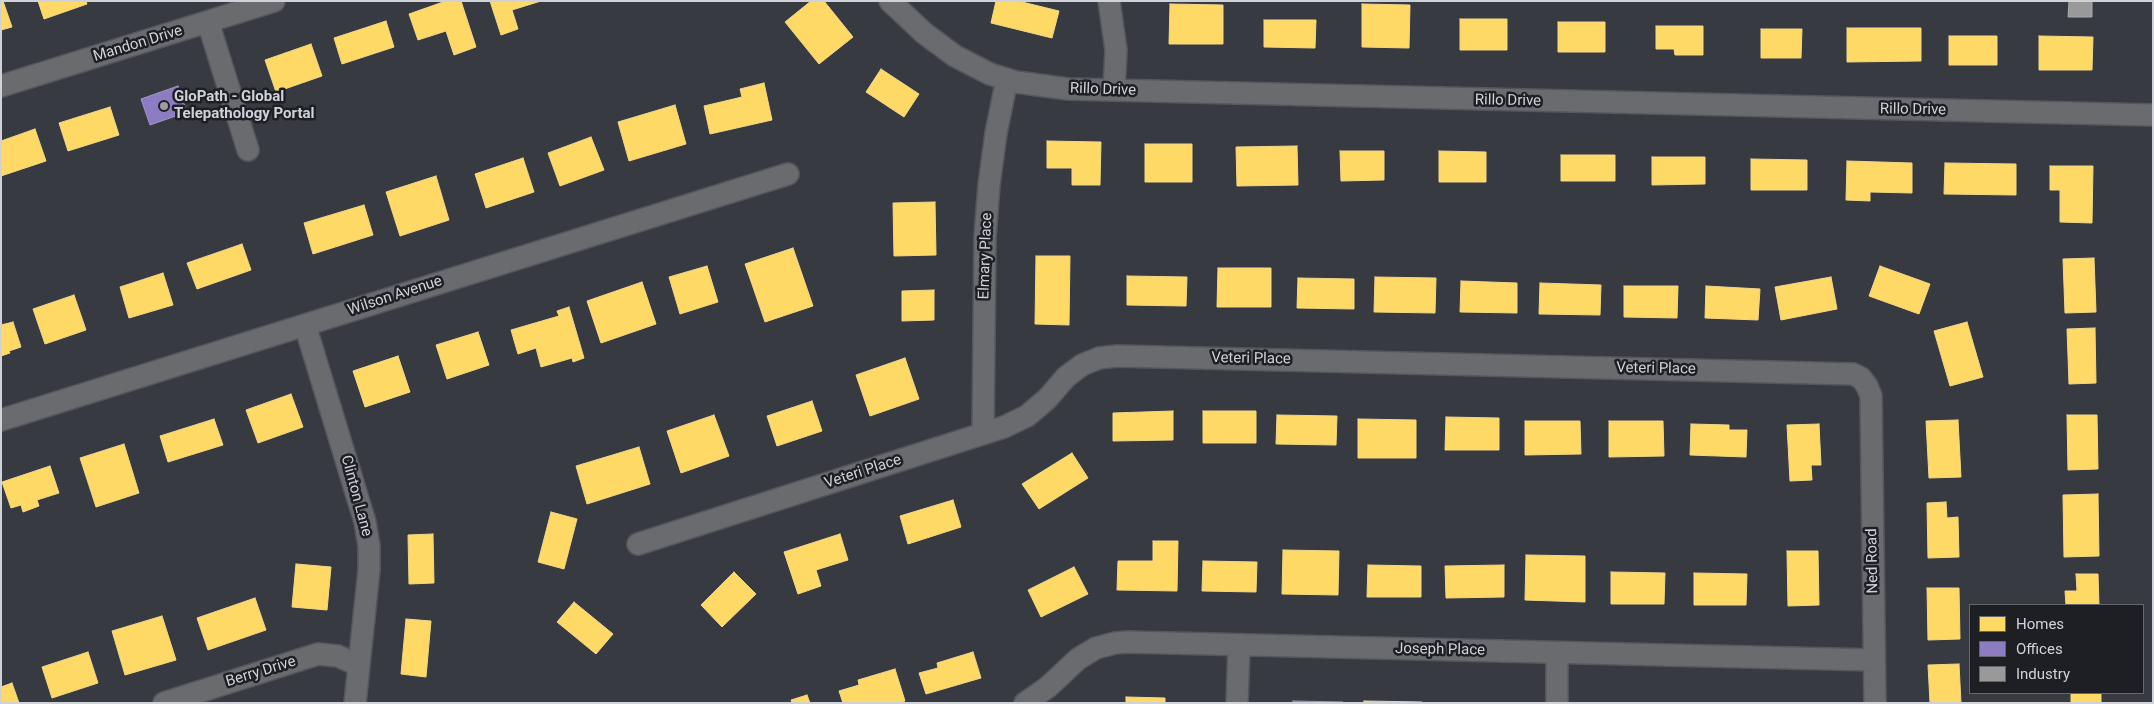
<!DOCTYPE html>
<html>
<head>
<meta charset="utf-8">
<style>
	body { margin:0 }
	#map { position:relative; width:2154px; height:704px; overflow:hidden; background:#383a42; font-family:Roboto,sans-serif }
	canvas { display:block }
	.frame { position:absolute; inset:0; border:2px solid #d0d2da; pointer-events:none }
	.legend { position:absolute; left:1969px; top:604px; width:175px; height:90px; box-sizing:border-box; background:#1e1f25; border:1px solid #65676d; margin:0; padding:6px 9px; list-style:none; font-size:15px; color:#d0d2da }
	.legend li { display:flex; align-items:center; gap:10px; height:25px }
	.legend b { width:25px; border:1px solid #65676d }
</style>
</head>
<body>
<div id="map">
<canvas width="2154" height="704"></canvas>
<div class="frame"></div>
<ul class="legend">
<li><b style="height:14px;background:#ffd966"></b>Homes</li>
<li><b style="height:14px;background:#8e7cc3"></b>Offices</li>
<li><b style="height:14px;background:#999"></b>Industry</li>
</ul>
</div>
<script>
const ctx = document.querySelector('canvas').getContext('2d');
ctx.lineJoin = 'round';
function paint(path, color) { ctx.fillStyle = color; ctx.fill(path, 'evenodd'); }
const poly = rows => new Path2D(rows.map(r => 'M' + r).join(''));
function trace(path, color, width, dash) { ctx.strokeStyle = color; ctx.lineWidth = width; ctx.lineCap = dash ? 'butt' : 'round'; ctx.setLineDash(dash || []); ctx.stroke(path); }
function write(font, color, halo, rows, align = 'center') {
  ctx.font = font + ' Roboto,sans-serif'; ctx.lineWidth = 5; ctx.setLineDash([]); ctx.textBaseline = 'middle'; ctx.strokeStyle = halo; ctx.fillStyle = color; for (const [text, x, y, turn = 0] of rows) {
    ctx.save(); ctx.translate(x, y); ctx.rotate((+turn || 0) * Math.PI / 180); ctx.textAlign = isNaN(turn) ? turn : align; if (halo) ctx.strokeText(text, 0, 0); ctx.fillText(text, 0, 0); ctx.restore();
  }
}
const homes = poly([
	[1,1,3,1,12,27,1,30,1,1],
	[38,1,86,1,87,4,44,19,38,1],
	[446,1,461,1,476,47,454,55,446,31,418,40,409,14,446,1],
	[490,1,541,1,512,10,518,29,501,35,490,1],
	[811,1,824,1,853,37,819,64,785,22,811,1],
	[996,1,1018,1,1059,11,1052,38,991,23,996,1],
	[1170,4,1223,5,1223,44,1169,44,1170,4],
	[1362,4,1410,5,1409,48,1362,47,1362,4],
	[1460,19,1507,19,1507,50,1460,50,1460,19],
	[1264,20,1316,20,1315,48,1264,47,1264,20],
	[386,21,394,47,342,64,334,38,386,21],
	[1558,22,1605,22,1605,52,1558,52,1558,22],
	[1656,26,1703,26,1703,55,1675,55,1674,49,1656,49,1656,26],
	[1847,28,1921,28,1921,61,1847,62,1847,28],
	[1761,29,1802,29,1801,58,1761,58,1761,29],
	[1949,36,1997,36,1997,65,1949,65,1949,36],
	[2039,36,2093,37,2092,70,2039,70,2039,36],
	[311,44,322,76,276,92,265,60,311,44],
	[881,69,919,94,904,117,866,92,881,69],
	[764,83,772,120,710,134,704,106,742,97,740,89,764,83],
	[675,105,686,144,629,161,618,122,675,105],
	[110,107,119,135,68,151,59,123,110,107],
	[35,129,46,161,1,176,1,141,35,129],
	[591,137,604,170,560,186,548,153,591,137],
	[1047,141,1101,142,1100,185,1072,185,1072,168,1047,168,1047,141],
	[1145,144,1192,144,1192,182,1145,182,1145,144],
	[1297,146,1298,185,1237,186,1236,147,1297,146],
	[1340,151,1384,151,1384,180,1341,181,1340,151],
	[1439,151,1486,152,1486,182,1439,182,1439,151],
	[1561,155,1615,155,1615,181,1561,181,1561,155],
	[1652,157,1705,157,1705,184,1652,185,1652,157],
	[523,158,534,192,486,208,475,174,523,158],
	[1751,159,1807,160,1807,190,1751,190,1751,159],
	[1847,161,1912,163,1912,193,1870,192,1870,201,1846,200,1847,161],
	[1945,163,2016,164,2016,195,1944,194,1945,163],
	[2050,166,2093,166,2092,223,2060,222,2060,190,2050,190,2050,166],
	[436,176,449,220,400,236,386,192,436,176],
	[935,202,936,255,894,256,893,203,935,202],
	[364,205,373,235,313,254,304,223,364,205],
	[242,244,251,270,197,289,187,263,242,244],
	[793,248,813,306,765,322,745,264,793,248],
	[1036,256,1070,256,1069,325,1035,324,1036,256],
	[2094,258,2096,312,2065,313,2063,259,2094,258],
	[707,266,718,302,680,314,669,277,707,266],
	[1880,266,1930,284,1919,314,1869,296,1880,266],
	[1218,268,1271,268,1271,307,1217,307,1218,268],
	[163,273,173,305,129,318,120,287,163,273],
	[1127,276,1187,277,1186,306,1127,305,1127,276],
	[1375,277,1436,278,1435,313,1374,312,1375,277],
	[1831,277,1837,309,1781,320,1775,287,1831,277],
	[1298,278,1354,279,1354,309,1297,308,1298,278],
	[1461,281,1517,283,1517,313,1460,312,1461,281],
	[642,282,656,324,601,343,587,301,642,282],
	[1540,283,1601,285,1600,315,1539,314,1540,283],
	[1624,286,1678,286,1677,318,1624,317,1624,286],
	[1706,286,1760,289,1758,320,1705,318,1706,286],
	[934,290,934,320,902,321,902,291,934,290],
	[74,295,86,330,45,344,33,309,74,295],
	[569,307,584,358,573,362,572,358,541,367,536,348,518,354,511,330,559,316,557,311,569,307],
	[13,322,21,347,9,351,10,353,1,356,1,325,13,322],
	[1967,322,1983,377,1950,386,1934,331,1967,322],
	[2095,328,2096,383,2069,384,2067,329,2095,328],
	[478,332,489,365,447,379,436,345,478,332],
	[398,356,410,392,365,407,353,371,398,356],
	[905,358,919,399,870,416,856,375,905,358],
	[291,394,303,427,258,443,246,410,291,394],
	[812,401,822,431,777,446,767,416,812,401],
	[1173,411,1173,440,1113,441,1113,413,1173,411],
	[1203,411,1256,411,1256,443,1203,443,1203,411],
	[714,415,729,456,681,473,667,431,714,415],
	[1277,415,1337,416,1336,445,1276,444,1277,415],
	[2067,415,2097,415,2098,469,2068,470,2067,415],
	[1446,417,1499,418,1499,450,1445,450,1446,417],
	[214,419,223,445,168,462,160,436,214,419],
	[1358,419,1416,420,1416,458,1358,458,1358,419],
	[1958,420,1961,477,1929,478,1926,421,1958,420],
	[1525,421,1580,421,1581,454,1525,455,1525,421],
	[1609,421,1663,421,1664,456,1609,457,1609,421],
	[1691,424,1729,425,1729,430,1747,430,1746,457,1690,455,1691,424],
	[1819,424,1821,465,1811,465,1812,480,1790,481,1787,425,1819,424],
	[124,444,139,493,96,507,80,458,124,444],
	[639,447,650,484,587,504,576,466,639,447],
	[1072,453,1088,478,1039,509,1022,484,1072,453],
	[50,466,59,493,37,500,39,506,23,512,21,505,11,508,2,482,50,466],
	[2098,494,2099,556,2064,557,2063,495,2098,494],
	[953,500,961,527,908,544,900,516,953,500],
	[1946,502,1947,518,1958,517,1959,557,1928,558,1927,503,1946,502],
	[551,512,577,519,564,569,538,562,551,512],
	[433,534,434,583,409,584,408,535,433,534],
	[840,534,848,560,816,570,821,586,798,594,784,552,840,534],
	[1153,541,1178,541,1177,591,1117,590,1118,561,1153,561,1153,541],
	[1283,550,1339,551,1338,595,1282,594,1283,550],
	[1787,551,1818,551,1819,605,1788,606,1787,551],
	[1526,555,1585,556,1585,602,1525,600,1526,555],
	[1203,561,1257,562,1256,592,1202,591,1203,561],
	[296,564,331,567,327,610,292,607,296,564],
	[1368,565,1421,566,1421,597,1367,597,1368,565],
	[1504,565,1504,597,1446,598,1445,566,1504,565],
	[1074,567,1088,594,1041,617,1028,590,1074,567],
	[734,572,756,594,722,627,701,605,734,572],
	[1611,572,1665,573,1664,604,1611,604,1611,572],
	[1694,573,1747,574,1746,605,1694,605,1694,573],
	[2076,574,2098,574,2099,605,2066,605,2065,591,2077,591,2076,574],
	[1927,588,1959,588,1960,639,1928,640,1927,588],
	[255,598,266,630,208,650,197,618,255,598],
	[574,602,613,634,596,654,557,622,574,602],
	[162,616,176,660,125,675,112,631,162,616],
	[406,619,431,621,426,677,401,674,406,619],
	[88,652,98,683,52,698,42,667,88,652],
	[973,652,981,678,926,694,919,673,938,668,937,663,973,652],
	[1959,664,1961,703,1930,703,1928,665,1959,664],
	[895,669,905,701,898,703,843,703,839,691,859,685,858,680,895,669],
	[12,683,19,703,1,703,1,687,12,683],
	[2071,693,2101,693,2101,703,2071,703,2071,693],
	[807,695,810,703,792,703,791,700,807,695],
	[1126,697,1165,698,1165,703,1126,703,1126,697],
	[1364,701,1422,702,1422,703,1364,703,1364,701]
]);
paint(homes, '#ffd966');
trace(homes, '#f1d789', 1);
const offices = poly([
	[178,86,187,112,150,125,141,99,178,86],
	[1293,701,1343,702,1343,703,1293,703,1293,701]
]);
paint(offices, '#8e7cc3');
trace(offices, '#a296ca', 1);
const industry = poly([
	[2069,1,2092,1,2092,17,2068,17,2069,1]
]);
paint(industry, '#999');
trace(industry, '#aaaaac', 1);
const street = poly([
	[890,1,924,33,955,56,990,74,1016,82,1068,89,2153,115],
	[1109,1,1116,50,1114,90],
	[208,22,248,150],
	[1,86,274,1],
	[305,325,365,522,369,546,369,570,355,703],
	[1,420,788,174],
	[983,434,985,237,989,185,996,133,1007,79],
	[638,544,1004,427,1027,416,1047,399,1066,377,1082,365,1099,358,1117,356,1853,374,1861,378,1867,386,1871,396,1875,703],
	[1557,653,1557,703],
	[164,703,318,654,338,656,358,665],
	[1025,703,1048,687,1078,659,1096,648,1115,643,1128,642,1874,660],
	[1237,703,1239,646]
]);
trace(street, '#54565d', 24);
trace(street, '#6a6b6f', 21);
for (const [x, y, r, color] of [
	[164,106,5,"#9b9da5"]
]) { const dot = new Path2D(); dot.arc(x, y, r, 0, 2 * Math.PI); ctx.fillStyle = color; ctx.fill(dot); trace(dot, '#1e1f25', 2); }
write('15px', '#d0d2da', '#1e1f25', [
	["Mandon Drive",138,44,-17],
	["Rillo Drive",1103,90,2],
	["Rillo Drive",1508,101,1],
	["Rillo Drive",1913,110,1],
	["Elmary Place",986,256,-88],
	["Wilson Avenue",395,296,-18],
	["Veteri Place",1251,359,1],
	["Veteri Place",1656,369,1],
	["Veteri Place",863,472,-18],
	["Clinton Lane",356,496,75],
	["Ned Road",1873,561,-91],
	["Joseph Place",1440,650,1],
	["Berry Drive",261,672,-17]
]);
write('bold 15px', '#d0d2da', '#1e1f25', [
	["GloPath - Global",174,97],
	["Telepathology Portal",174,114]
], 'left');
</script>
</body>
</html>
